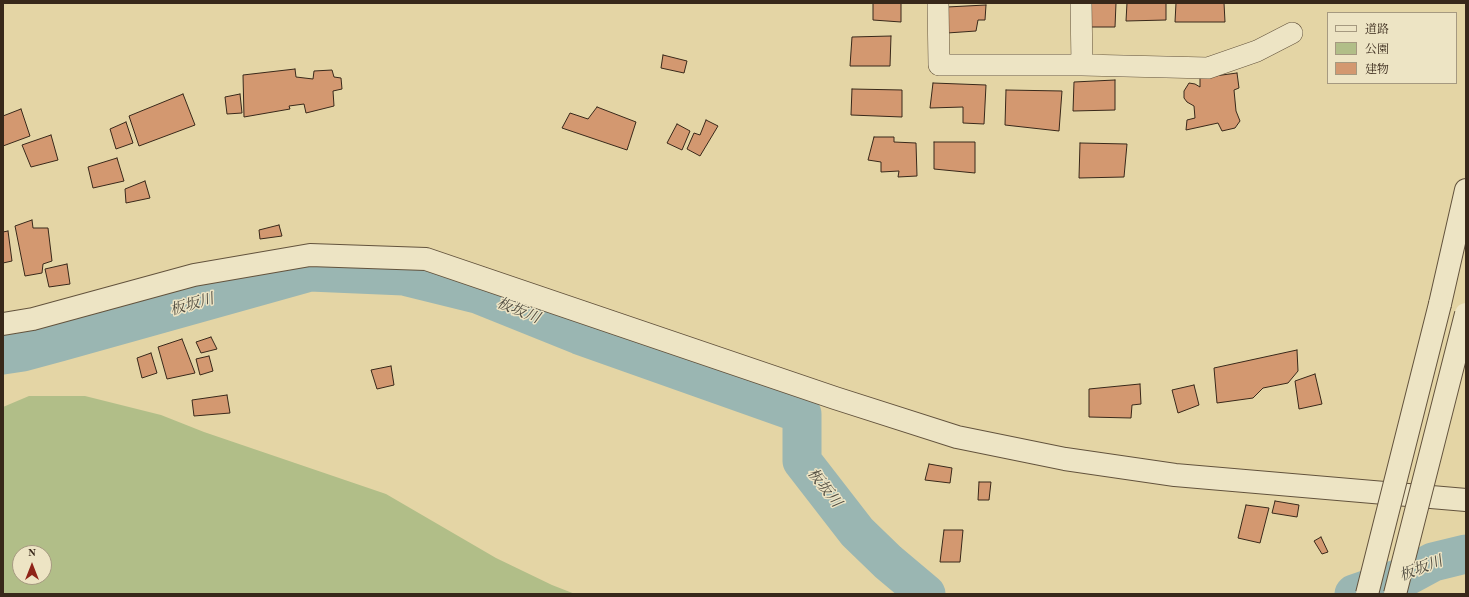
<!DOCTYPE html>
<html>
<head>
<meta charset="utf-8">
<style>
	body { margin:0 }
	#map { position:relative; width:1469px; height:597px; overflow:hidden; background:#e4d5a5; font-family:"Old Standard TT","Noto Serif JP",serif }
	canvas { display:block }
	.frame { position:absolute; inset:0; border:4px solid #38281a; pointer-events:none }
	.legend { position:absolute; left:1327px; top:12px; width:130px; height:72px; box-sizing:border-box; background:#ede4c4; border:1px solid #a59980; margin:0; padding:5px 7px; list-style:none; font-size:12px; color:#38281a }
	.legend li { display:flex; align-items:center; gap:8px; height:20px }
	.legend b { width:20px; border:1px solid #a59980 }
	.north { position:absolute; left:12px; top:545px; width:40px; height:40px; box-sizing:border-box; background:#ede4c4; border:1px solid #a59980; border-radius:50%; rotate:0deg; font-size:11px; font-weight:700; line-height:16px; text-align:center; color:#38281a }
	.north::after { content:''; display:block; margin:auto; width:14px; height:18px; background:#8f2418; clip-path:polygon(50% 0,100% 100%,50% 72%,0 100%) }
</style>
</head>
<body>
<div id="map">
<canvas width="1469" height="597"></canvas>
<div class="frame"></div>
<ul class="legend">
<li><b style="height:5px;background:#ede4c4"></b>道路</li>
<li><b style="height:11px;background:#b1be88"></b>公園</li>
<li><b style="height:11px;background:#d39870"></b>建物</li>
</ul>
<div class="north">N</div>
</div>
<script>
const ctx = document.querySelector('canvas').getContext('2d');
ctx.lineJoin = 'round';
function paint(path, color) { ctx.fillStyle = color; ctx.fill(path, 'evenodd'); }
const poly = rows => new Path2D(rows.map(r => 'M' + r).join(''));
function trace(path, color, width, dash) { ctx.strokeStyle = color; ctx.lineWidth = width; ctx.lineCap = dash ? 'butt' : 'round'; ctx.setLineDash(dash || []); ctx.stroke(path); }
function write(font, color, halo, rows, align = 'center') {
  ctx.font = font + ' "Old Standard TT","Noto Serif JP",serif'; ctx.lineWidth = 3; ctx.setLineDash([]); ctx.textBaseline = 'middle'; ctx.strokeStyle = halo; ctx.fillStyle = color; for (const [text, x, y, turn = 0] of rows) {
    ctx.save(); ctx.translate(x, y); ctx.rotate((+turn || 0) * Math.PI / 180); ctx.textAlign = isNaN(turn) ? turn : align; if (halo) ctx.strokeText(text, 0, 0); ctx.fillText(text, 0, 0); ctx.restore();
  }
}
paint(poly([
	[29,396,85,396,161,415,204,432,386,494,496,558,552,585,575,594,3,594,3,407],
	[20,553,44,553,44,577,20,577]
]), '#b1be88');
trace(poly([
	[3,355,23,352,60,342,310,272,404,276,477,294,579,335,802,414,802,461,857,532,888,562,926,594],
	[1354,594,1409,575,1433,562,1466,554]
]), '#9ab6b2', 39);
const building = poly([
	[873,3,901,3,901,22,873,20,873,3],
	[1088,3,1116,3,1115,27,1087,27,1088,3],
	[1127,3,1166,3,1166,20,1126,21,1127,3],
	[1176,3,1224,3,1225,22,1175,22,1176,3],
	[986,5,985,20,978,20,976,31,947,33,947,7,986,5],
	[891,36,890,66,850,66,852,37,891,36],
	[663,55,687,61,684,73,661,68,663,55],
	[295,69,296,77,313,79,314,71,332,70,334,77,341,78,342,89,333,91,334,106,306,113,304,104,289,106,290,109,244,117,243,75,295,69],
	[1237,73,1239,88,1234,90,1236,111,1240,121,1235,128,1222,131,1218,123,1186,130,1187,120,1195,118,1194,106,1187,102,1184,98,1184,91,1189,83,1195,84,1200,87,1200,78,1237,73],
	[1115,80,1115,110,1073,111,1074,82,1115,80],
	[933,83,986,85,984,124,963,123,963,107,930,108,933,83],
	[852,89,902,90,902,117,851,115,852,89],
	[1006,90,1062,91,1059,131,1005,125,1006,90],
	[183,94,195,125,139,146,129,116,183,94],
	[240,94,242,113,227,114,225,97,240,94],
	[597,107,636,122,627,150,562,128,570,113,588,119,597,107],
	[21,109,30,136,3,146,3,116,21,109],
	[706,120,718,126,700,156,687,149,694,133,700,135,706,120],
	[126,122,133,143,116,149,110,129,126,122],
	[677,124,690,131,682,150,667,143,677,124],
	[51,135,58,160,31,167,22,145,51,135],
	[874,137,894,137,894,142,916,143,917,176,898,177,899,171,881,172,881,162,868,160,874,137],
	[934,142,975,142,975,173,934,169,934,142],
	[1080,143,1127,144,1124,177,1079,178,1080,143],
	[117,158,124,181,93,188,88,167,117,158],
	[145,181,150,198,126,203,125,189,145,181],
	[32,220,33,228,48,228,52,261,43,264,42,273,25,276,15,226,32,220],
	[279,225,282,236,260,239,259,230,279,225],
	[8,231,12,261,3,263,3,232,8,231],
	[67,264,70,284,49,287,45,269,67,264],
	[211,337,217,349,201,353,196,342,211,337],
	[182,339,195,373,167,379,158,347,182,339],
	[1297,350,1298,371,1288,383,1263,388,1253,398,1217,403,1214,368,1297,350],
	[151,353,157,373,142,378,137,358,151,353],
	[209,356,213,371,200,375,196,359,209,356],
	[391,366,394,385,377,389,371,370,391,366],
	[1315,374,1322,404,1299,409,1295,381,1315,374],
	[1140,384,1141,404,1132,405,1131,418,1089,417,1089,389,1140,384],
	[1194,385,1199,405,1178,413,1172,390,1194,385],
	[227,395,230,413,194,416,192,400,227,395],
	[929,464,952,468,950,483,925,480,929,464],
	[979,482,991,482,989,500,978,500,979,482],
	[1275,501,1299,505,1297,517,1272,513,1275,501],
	[1246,505,1269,508,1260,543,1238,538,1246,505],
	[944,530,963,530,960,562,940,562,944,530],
	[1321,537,1328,552,1322,554,1314,541,1321,537]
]);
paint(building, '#d39870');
trace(building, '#38281a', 1);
const minor = poly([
	[938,3,939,65,1082,65,1208,68,1257,51,1292,33],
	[1081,3,1082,65]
]);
const tertiary = poly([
	[1440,304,1466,190],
	[3,324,33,319,194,275,310,255,426,259,835,398,957,437,1065,459,1175,475,1466,500]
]);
trace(minor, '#63533d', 22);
trace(tertiary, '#63533d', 24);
trace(minor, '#ede4c4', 21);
trace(tertiary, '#ede4c4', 22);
const tertiaryBridge = poly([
	[1367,594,1440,304],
	[1395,594,1466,314]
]);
trace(tertiaryBridge, '#63533d', 24, []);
trace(tertiaryBridge, '#ede4c4', 22);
write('italic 15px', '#504c40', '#ede4c4', [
	["板坂川",192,305,-16],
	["板坂川",518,311,22],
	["板坂川",824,488,52],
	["板坂川",1421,569,-21]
]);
</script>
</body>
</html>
